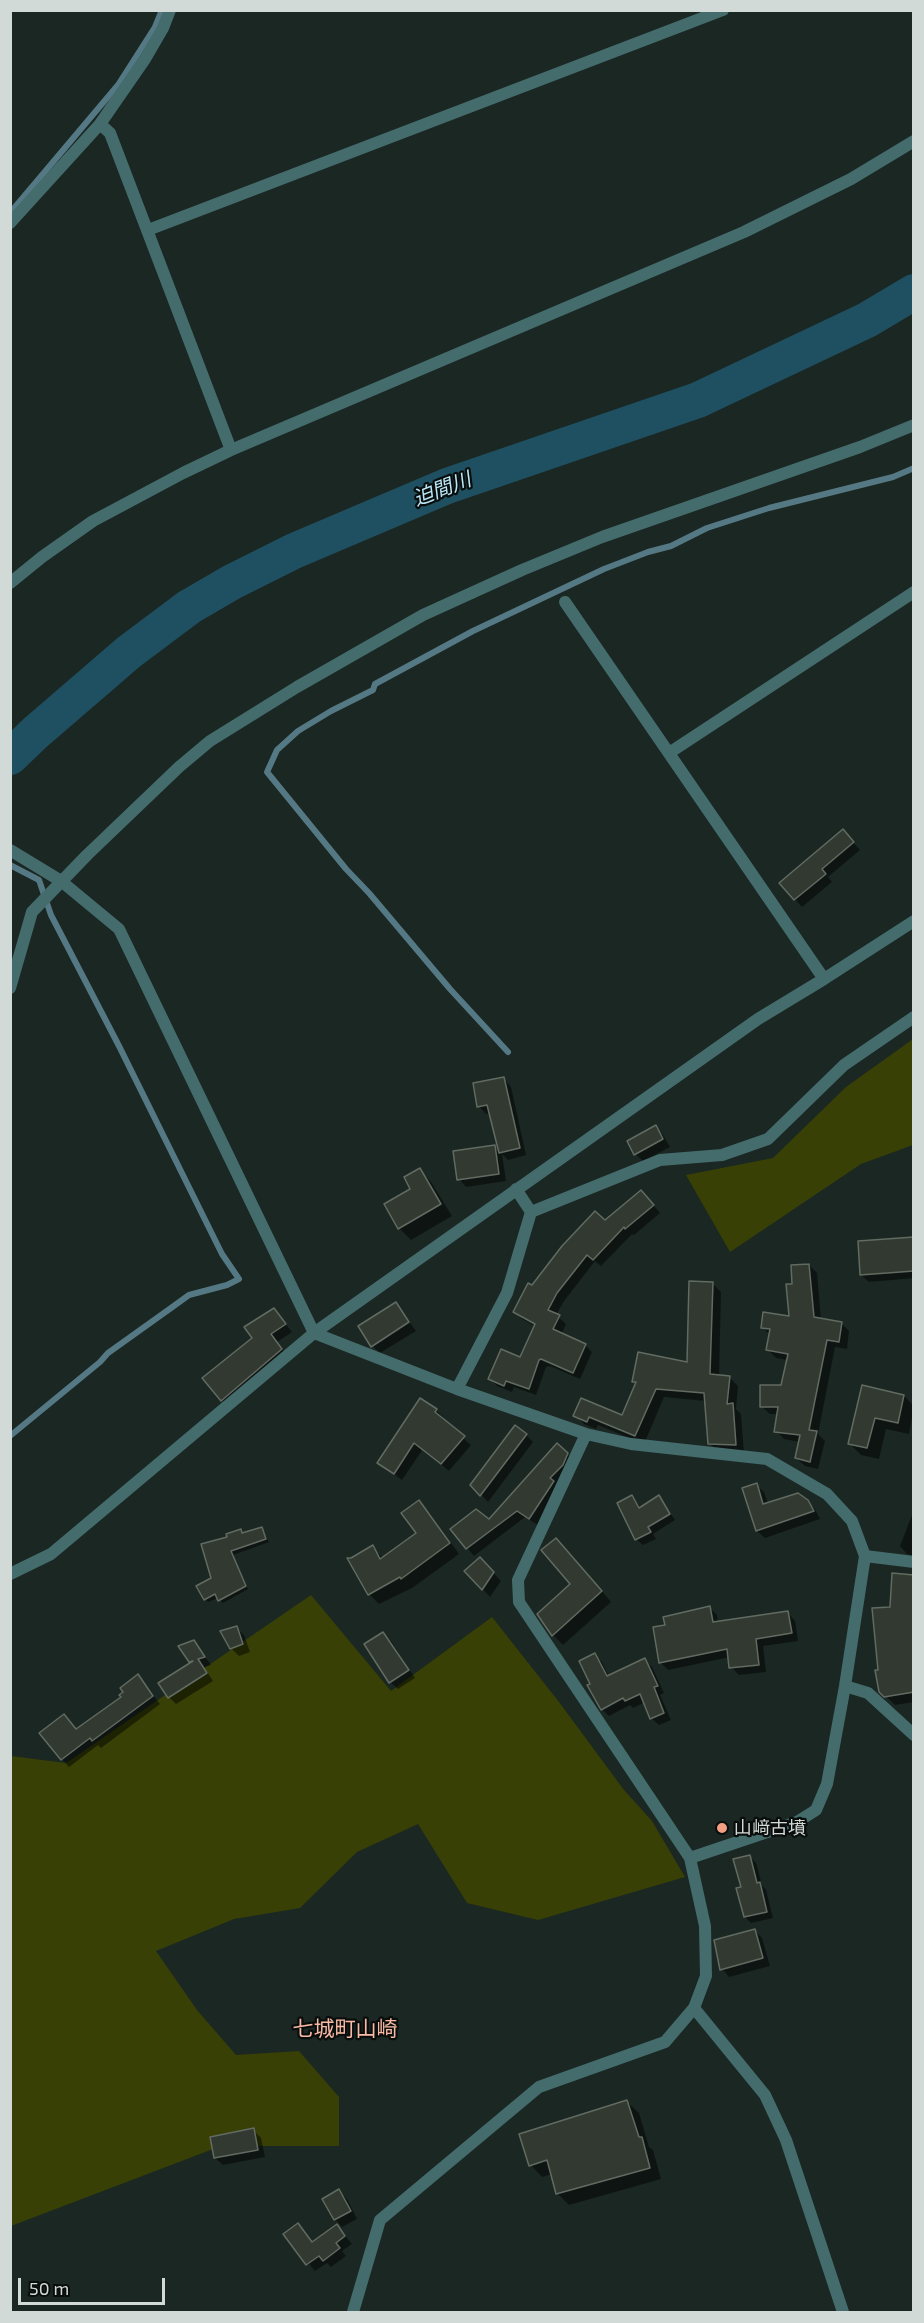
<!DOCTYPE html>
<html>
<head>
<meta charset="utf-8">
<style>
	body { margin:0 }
	#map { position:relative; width:924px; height:2323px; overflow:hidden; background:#1b2723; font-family:"Exo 2",sans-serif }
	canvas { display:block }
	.frame { position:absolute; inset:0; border:12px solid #d2dad7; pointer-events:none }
	.scale { position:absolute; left:18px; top:2278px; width:147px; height:27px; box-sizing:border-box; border:3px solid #d2dad7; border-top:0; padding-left:8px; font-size:18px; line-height:21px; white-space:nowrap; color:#d2dad7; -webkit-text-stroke:4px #090e0d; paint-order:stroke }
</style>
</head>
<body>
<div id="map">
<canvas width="924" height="2323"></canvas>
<div class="frame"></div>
<div class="scale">50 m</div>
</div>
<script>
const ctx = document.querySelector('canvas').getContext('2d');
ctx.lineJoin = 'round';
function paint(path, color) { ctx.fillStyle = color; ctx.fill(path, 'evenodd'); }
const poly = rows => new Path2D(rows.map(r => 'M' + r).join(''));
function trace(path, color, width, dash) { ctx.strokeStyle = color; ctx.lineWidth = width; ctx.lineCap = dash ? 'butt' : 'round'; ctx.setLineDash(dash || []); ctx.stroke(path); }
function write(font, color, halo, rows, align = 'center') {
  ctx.font = font + ' "Exo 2","Noto Sans JP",sans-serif'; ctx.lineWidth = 4.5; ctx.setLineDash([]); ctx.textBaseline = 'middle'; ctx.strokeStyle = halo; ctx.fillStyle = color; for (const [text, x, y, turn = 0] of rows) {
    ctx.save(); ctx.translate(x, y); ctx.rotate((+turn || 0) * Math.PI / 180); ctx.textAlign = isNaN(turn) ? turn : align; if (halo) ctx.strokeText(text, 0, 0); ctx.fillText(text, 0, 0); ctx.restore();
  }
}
paint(poly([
	[913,1039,913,1145,861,1164,730,1252,686,1175,773,1158,846,1087],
	[311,1595,391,1691,492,1617,559,1702,624,1790,652,1821,685,1877,538,1920,467,1903,418,1824,357,1852,300,1908,234,1919,156,1951,197,2010,236,2055,299,2051,339,2097,339,2146,221,2146,11,2226,11,1756,66,1763]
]), '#384005');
paint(poly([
	[850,839,860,850,828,877,832,882,802,907,781,883],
	[504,1079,511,1087,526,1155,508,1160,502,1154,506,1181,466,1187,459,1179,494,1147,500,1153,491,1113,486,1114,479,1106],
	[656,1127,663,1135,670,1147,643,1161,635,1154],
	[420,1170,431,1182,452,1216,411,1240,399,1228,386,1205,413,1189],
	[648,1199,660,1213,634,1235,632,1234,601,1266,595,1261,564,1301,556,1315,566,1324,561,1335,585,1345,592,1352,580,1379,550,1366,546,1367,536,1395,514,1387,512,1392,497,1386,489,1378,521,1359,535,1326,522,1319,515,1312,532,1287,605,1222],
	[914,1238,914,1278,869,1282,861,1275],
	[809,1265,817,1273,821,1320,841,1323,849,1331,847,1349,835,1347,818,1434,825,1441,818,1469,805,1466,796,1458,800,1442,784,1439,776,1431,778,1414,770,1414,761,1406,783,1386,788,1360,776,1358,767,1349,770,1335,762,1327,790,1318,794,1285],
	[712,1283,721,1292,719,1376,729,1377,738,1386,736,1409,741,1414,744,1453,719,1452,710,1444,706,1401,664,1397,644,1444,598,1425,596,1429,584,1424,575,1415,623,1417,637,1384,634,1381,688,1363],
	[396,1304,416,1331,380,1353,373,1346],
	[274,1310,292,1332,277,1342,288,1357,229,1406,222,1400,254,1338],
	[863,1387,904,1396,914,1406,909,1434,886,1429,879,1459,861,1455,849,1443],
	[436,1410,444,1418,442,1420,471,1445,449,1471,423,1449,402,1480,379,1463],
	[526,1435,533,1442,488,1502,472,1485],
	[567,1454,575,1462,538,1525,525,1517,474,1556,452,1529,489,1521],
	[756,1485,764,1492,768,1504,807,1501,815,1509,820,1519,765,1538,757,1531,744,1489],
	[632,1497,641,1508,659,1497,675,1520,653,1534,656,1539,643,1545,636,1539],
	[418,1502,429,1512,459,1554,412,1588,379,1604,369,1594,350,1560,372,1547,383,1558,418,1534],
	[914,1510,914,1556,907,1554,900,1546],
	[262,1529,269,1542,233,1555,248,1589,223,1603,218,1598,208,1602,205,1599,229,1538,240,1530,244,1534],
	[567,1550,611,1602,563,1645,553,1635,572,1585],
	[480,1559,501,1581,490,1597,466,1571],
	[914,1576,914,1702,895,1705,881,1691,879,1671,891,1608],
	[709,1607,717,1615,718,1623,788,1613,795,1621,798,1641,763,1646,766,1672,739,1675,731,1667,730,1657,668,1670,660,1662,667,1626],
	[236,1627,244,1635,250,1652,239,1656,231,1648],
	[383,1634,391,1641,415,1678,398,1689,390,1682],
	[194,1642,211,1665,204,1667,213,1681,176,1704,169,1697,192,1663,190,1661],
	[595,1655,602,1662,609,1677,644,1660,652,1667,664,1693,660,1695,671,1720,659,1725,651,1718,645,1702,633,1708,630,1705,609,1716,602,1709,592,1684],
	[138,1676,160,1704,101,1748,98,1745,69,1767,62,1759,77,1730,123,1697],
	[749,1856,756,1863,762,1885,766,1890,773,1918,751,1923,745,1917,743,1888],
	[754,1930,762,1938,770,1966,729,1977,722,1969],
	[627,2102,639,2113,649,2147,653,2150,661,2179,569,2205,557,2193,552,2174,542,2177,531,2165],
	[253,2130,261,2138,265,2157,223,2165,215,2158],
	[339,2191,347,2199,357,2219,342,2227,335,2219],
	[297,2225,313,2243,337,2226,352,2244,342,2251,346,2256,331,2267,327,2263,315,2271,285,2234]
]), '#0007');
trace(poly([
	[10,213,118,85,155,27,162,10],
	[10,865,39,880,51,915,119,1046,222,1254,239,1279,227,1285,189,1295,171,1308,108,1353,100,1362,10,1436],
	[508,1052,450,989,369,893,346,869,267,772,277,750,298,731,331,711,373,690,375,684,473,631,604,569,648,552,671,546,707,528,769,508,893,477,914,468]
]), '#557984', 6);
trace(poly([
	[10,757,35,733,129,652,189,607,232,582,294,551,447,486,698,400,867,320,914,292]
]), '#1f5061', 36);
const building = poly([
	[843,829,854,842,822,869,826,874,794,900,779,883,843,829],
	[504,1077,520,1148,499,1153,487,1105,477,1107,473,1083,504,1077],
	[656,1125,663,1139,634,1155,627,1141,656,1125],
	[495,1145,499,1174,457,1180,453,1151,495,1145],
	[420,1168,441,1204,398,1229,384,1204,410,1189,404,1177,420,1168],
	[641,1190,654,1205,625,1229,624,1227,593,1260,587,1255,557,1293,548,1310,560,1315,553,1329,586,1344,573,1373,541,1359,539,1360,529,1389,506,1381,504,1386,488,1379,501,1349,520,1357,535,1324,513,1312,528,1283,532,1285,562,1246,595,1211,605,1220,641,1190],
	[914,1237,914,1271,860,1275,858,1241,914,1237],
	[809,1264,814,1317,842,1322,839,1342,827,1340,809,1430,817,1431,810,1462,795,1458,800,1435,774,1432,778,1407,760,1407,760,1385,781,1385,788,1354,766,1350,770,1329,761,1328,763,1312,789,1316,786,1284,792,1284,791,1265,809,1264],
	[689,1281,713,1282,710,1374,730,1376,727,1404,733,1403,736,1445,708,1444,704,1393,656,1389,635,1436,589,1417,587,1422,573,1416,581,1398,622,1415,636,1382,632,1382,638,1352,687,1362,689,1281],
	[396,1302,409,1322,371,1347,358,1326,396,1302],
	[274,1308,286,1324,271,1334,282,1349,221,1401,202,1378,252,1338,244,1327,274,1308],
	[862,1385,904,1395,898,1423,875,1418,867,1448,848,1444,862,1385],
	[420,1398,437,1409,435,1412,465,1436,441,1464,414,1443,394,1474,377,1463,420,1398],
	[515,1425,527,1434,480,1496,470,1485,515,1425],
	[557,1443,568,1453,563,1465,550,1478,554,1481,529,1519,517,1511,466,1549,450,1529,476,1509,489,1519,557,1443],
	[757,1483,763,1504,798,1493,808,1500,814,1511,756,1531,742,1488,757,1483],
	[632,1495,639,1508,659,1495,670,1514,648,1527,651,1532,635,1540,617,1503,632,1495],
	[419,1500,450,1543,401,1579,400,1577,368,1595,347,1558,351,1558,373,1545,380,1559,416,1533,401,1513,419,1500],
	[262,1527,266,1539,231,1551,246,1586,218,1601,215,1594,204,1600,196,1586,211,1578,201,1544,227,1537,226,1534,241,1529,242,1533,262,1527],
	[556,1538,602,1591,552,1636,537,1614,570,1584,541,1550,556,1538],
	[480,1557,494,1572,482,1590,464,1571,480,1557],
	[892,1573,914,1575,914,1692,884,1697,879,1692,875,1670,878,1670,872,1608,890,1607,892,1573],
	[710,1606,713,1622,788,1611,792,1633,756,1639,759,1665,729,1668,727,1649,659,1663,653,1627,665,1625,663,1617,710,1606],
	[237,1626,243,1644,230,1649,220,1631,237,1626],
	[383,1632,409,1670,389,1683,364,1644,383,1632],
	[194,1640,205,1657,198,1659,207,1673,168,1698,158,1683,193,1661,189,1662,178,1646,194,1640],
	[595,1653,607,1676,645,1658,658,1686,654,1687,664,1713,650,1719,640,1694,625,1701,623,1698,601,1710,587,1685,590,1684,579,1661,595,1653],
	[138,1674,153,1696,92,1741,90,1738,61,1760,39,1733,64,1714,76,1729,121,1697,119,1695,123,1692,120,1688,138,1674],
	[750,1855,757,1883,760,1882,767,1912,744,1917,736,1888,741,1887,733,1859,750,1855],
	[755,1929,763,1958,720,1970,714,1940,755,1929],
	[627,2100,639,2137,642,2137,650,2168,556,2194,547,2160,529,2166,519,2134,627,2100],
	[254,2128,258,2150,214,2158,210,2137,254,2128],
	[339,2189,351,2211,334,2220,322,2199,339,2189],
	[298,2223,312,2242,337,2224,345,2236,336,2243,340,2248,323,2261,319,2256,306,2265,283,2234,298,2223]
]);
paint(building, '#313931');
trace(building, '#626b62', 1.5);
trace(poly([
	[100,124,110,133,231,450],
	[10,223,100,124,145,59,163,28,170,10],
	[148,230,723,10],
	[10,583,42,557,93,521,183,473,231,450,744,232,851,179,914,141],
	[565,602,824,979],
	[669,753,914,592],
	[10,850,61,881,119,929,314,1333,457,1389,586,1434,631,1444,767,1459,827,1494,852,1521,865,1556,845,1686,827,1784,816,1810,797,1822,690,1858],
	[10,988,32,912,87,855,179,767,210,741,297,687,423,615,522,570,602,537,860,447,914,425],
	[531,1212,660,1160,722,1155,768,1139,844,1065,914,1017],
	[457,1389,507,1293,531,1212,516,1189],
	[865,1556,914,1562],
	[10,1574,51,1554,314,1333,758,1019,824,979,914,921],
	[845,1686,868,1693,914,1735],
	[694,2008,765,2095,786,2140,843,2312],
	[353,2312,380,2220,539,2087,665,2042,694,2008,706,1976,705,1926,690,1858,519,1602,518,1580,586,1434]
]), '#446c6c', 12);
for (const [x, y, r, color] of [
	[722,1828,6,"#f39f83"]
]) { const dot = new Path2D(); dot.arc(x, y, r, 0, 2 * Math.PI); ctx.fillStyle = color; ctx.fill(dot); trace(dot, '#090e0d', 2); }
write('18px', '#d2dad7', '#090e0d', [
	["山﨑古墳",734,1828]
], 'left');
write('italic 20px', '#bce8f9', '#090e0d', [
	["迫間川",442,489,-21]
]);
write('21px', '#f9b9a4', '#090e0d', [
	["七城町山崎",345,2029]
]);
</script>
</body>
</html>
